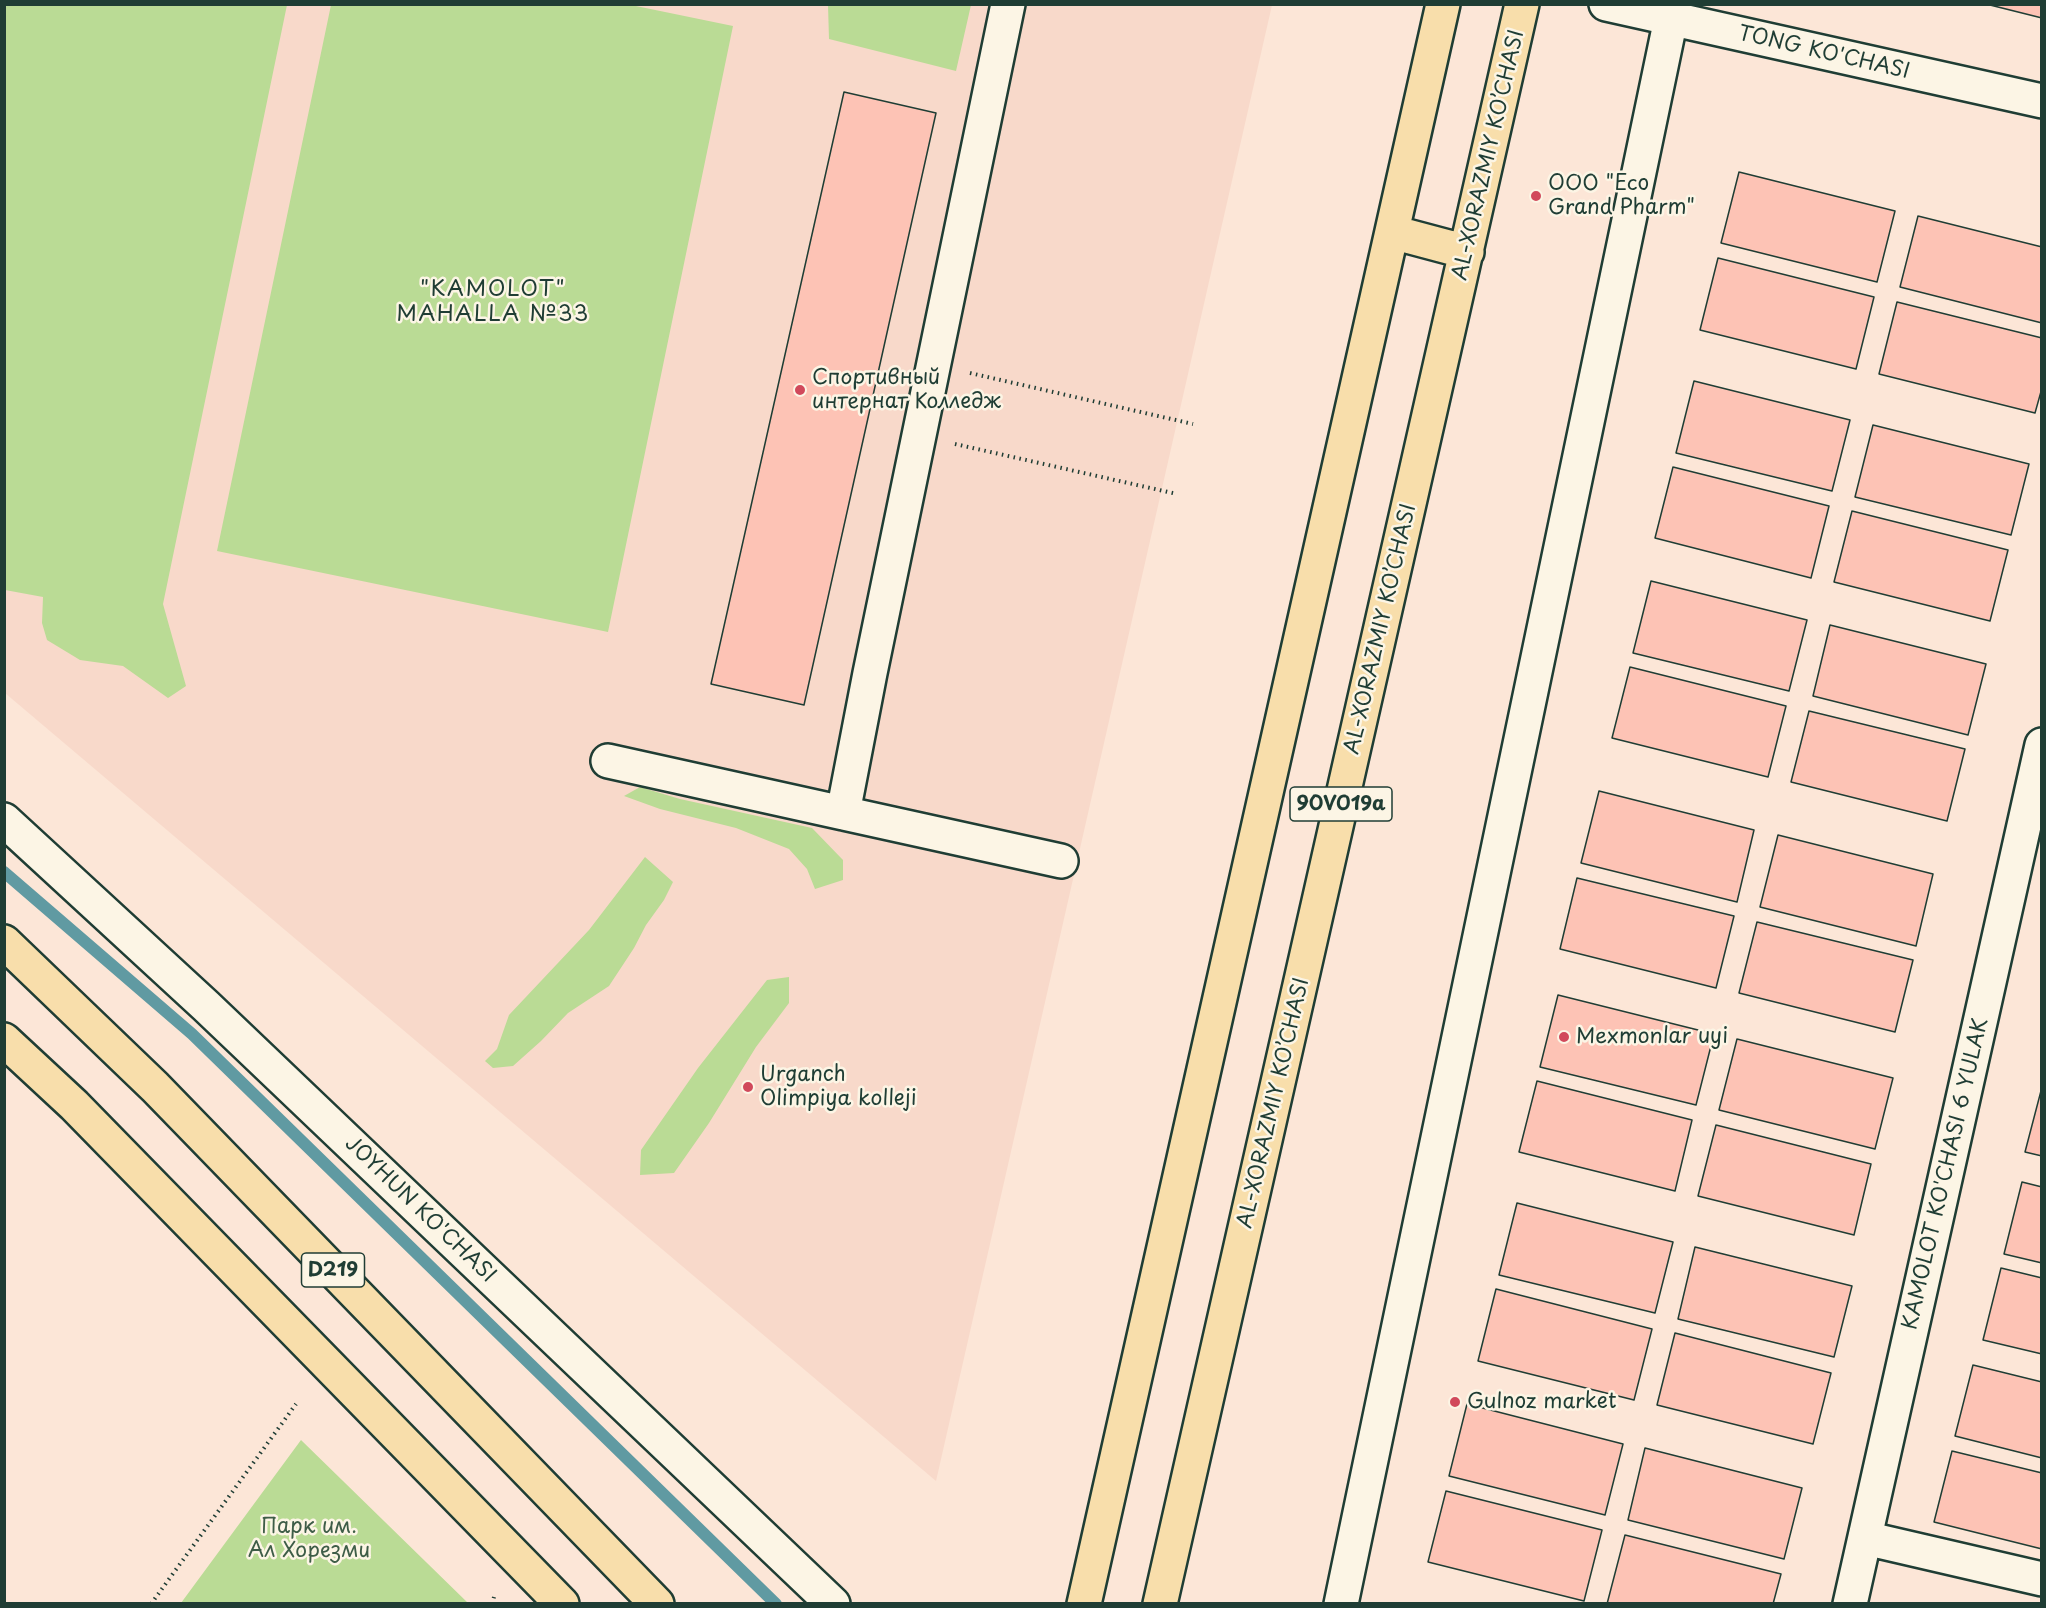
<!DOCTYPE html>
<html>
<head>
<meta charset="utf-8">
<style>
	body { margin:0 }
	#map { position:relative; width:2046px; height:1608px; overflow:hidden; background:#fce6d7; font-family:"Playpen Sans",sans-serif }
	canvas { display:block }
	.frame { position:absolute; inset:0; border:6px solid #1f3d34; pointer-events:none }
</style>
</head>
<body>
<div id="map">
<canvas width="2046" height="1608"></canvas>
<div class="frame"></div>
</div>
<script>
const ctx = document.querySelector('canvas').getContext('2d');
ctx.lineJoin = 'round';
function paint(path, color) { ctx.fillStyle = color; ctx.fill(path, 'evenodd'); }
const poly = rows => new Path2D(rows.map(r => 'M' + r).join(''));
function trace(path, color, width, dash) { ctx.strokeStyle = color; ctx.lineWidth = width; ctx.lineCap = dash ? 'butt' : 'round'; ctx.setLineDash(dash || []); ctx.stroke(path); }
function write(font, color, halo, rows, align = 'center') {
  ctx.font = font + ' "Playpen Sans",sans-serif'; ctx.lineWidth = 5; ctx.setLineDash([]); ctx.textBaseline = 'middle'; ctx.strokeStyle = halo; ctx.fillStyle = color; for (const [text, x, y, turn = 0] of rows) {
    ctx.save(); ctx.translate(x, y); ctx.rotate((+turn || 0) * Math.PI / 180); ctx.textAlign = isNaN(turn) ? turn : align; if (halo) ctx.strokeText(text, 0, 0); ctx.fillText(text, 0, 0); ctx.restore();
  }
}
paint(poly([
	[5,5,1272,5,936,1481,5,693]
]), '#f8d9ca');
paint(poly([
	[4,5,287,5,163,604,186,686,168,698,123,666,80,660,47,640,42,623,43,597,5,590],
	[331,5,631,5,733,26,608,632,217,551],
	[828,5,971,5,956,71,829,39],
	[640,787,680,799,812,828,843,860,843,880,815,889,807,869,789,849,736,828,660,809,624,796],
	[645,857,673,882,664,900,646,925,634,948,609,986,568,1013,541,1041,513,1066,493,1068,485,1061,497,1049,509,1015,589,930],
	[789,977,789,1003,756,1047,709,1123,674,1173,640,1175,641,1150,698,1068,767,980],
	[301,1440,468,1603,181,1603]
]), '#badb95');
trace(poly([
	[4,872,192,1034,776,1604]
]), '#609aa2', 12);
const building = poly([
	[1986,4,2042,4,2042,18,1986,4],
	[844,92,936,113,804,705,711,684,844,92],
	[1739,172,1895,211,1877,282,1721,243,1739,172],
	[1918,216,2042,247,2042,323,1900,287,1918,216],
	[1718,258,1874,297,1856,369,1700,330,1718,258],
	[1897,302,2042,338,2042,388,2035,413,1879,374,1897,302],
	[1694,381,1850,420,1832,491,1676,453,1694,381],
	[1873,425,2029,464,2011,535,1855,497,1873,425],
	[1673,467,1829,506,1811,578,1655,538,1673,467],
	[1852,511,2008,550,1990,621,1834,582,1852,511],
	[1651,581,1807,620,1789,691,1633,653,1651,581],
	[1830,625,1986,664,1968,735,1813,696,1830,625],
	[1630,667,1786,706,1768,777,1612,738,1630,667],
	[1809,711,1965,749,1947,821,1791,782,1809,711],
	[1599,791,1754,830,1737,902,1581,863,1599,791],
	[1778,835,1933,874,1916,946,1760,907,1778,835],
	[1577,878,1734,916,1716,988,1560,949,1577,878],
	[1757,922,1913,960,1895,1032,1739,993,1757,922],
	[1558,995,1714,1034,1696,1105,1540,1067,1558,995],
	[1737,1039,1893,1078,1875,1149,1719,1110,1737,1039],
	[1537,1081,1692,1120,1675,1191,1519,1152,1537,1081],
	[2042,1087,2042,1156,2025,1152,2042,1087],
	[1716,1125,1871,1164,1854,1235,1698,1196,1716,1125],
	[2022,1182,2042,1187,2042,1263,2004,1254,2022,1182],
	[1517,1203,1673,1242,1655,1313,1499,1275,1517,1203],
	[1695,1247,1852,1286,1834,1357,1678,1319,1695,1247],
	[2001,1268,2042,1278,2042,1354,1983,1340,2001,1268],
	[1496,1289,1652,1329,1634,1400,1478,1361,1496,1289],
	[1675,1333,1831,1373,1813,1444,1657,1405,1675,1333],
	[1973,1365,2042,1382,2042,1458,1955,1436,1973,1365],
	[1467,1404,1623,1444,1605,1515,1449,1476,1467,1404],
	[1645,1448,1802,1488,1784,1559,1628,1520,1645,1448],
	[1952,1451,2042,1473,2042,1549,1934,1522,1952,1451],
	[1446,1491,1602,1530,1584,1601,1428,1562,1446,1491],
	[1625,1535,1781,1574,1773,1604,1607,1604,1625,1535]
]);
paint(building, '#fdc3b5');
trace(building, '#1f3d34', 1.5);
const minor = poly([
	[1008,4,870,673,843,813,1061,861],
	[1606,4,2042,101],
	[608,761,843,813],
	[4,820,206,1006,833,1604],
	[1865,1538,2042,1579],
	[1341,1604,1674,4],
	[1850,1604,2042,745]
]);
const major = poly([
	[1392,232,1467,252],
	[4,942,155,1087,657,1604],
	[4,1040,74,1105,562,1604],
	[1084,1604,1443,4],
	[1160,1604,1522,4]
]);
trace(minor, '#1f3d34', 38);
trace(major, '#1f3d34', 38);
trace(poly([
	[970,373,1193,424],
	[955,444,1177,494],
	[151,1604,296,1404],
	[492,1604,494,1597]
]), '#1f3d34', 4, [1.5, 4.5]);
trace(minor, '#fcf5e5', 33);
trace(major, '#f8deab', 33);
for (const [x, y, r, color] of [
	[1536,196,6,"#d1495b"],
	[800,390,6,"#d1495b"],
	[1564,1037,6,"#d1495b"],
	[748,1087,6,"#d1495b"],
	[1455,1402,6,"#d1495b"]
]) { const dot = new Path2D(); dot.arc(x, y, r, 0, 2 * Math.PI); ctx.fillStyle = color; ctx.fill(dot); trace(dot, '#fcf5e5', 2); }
for (const [x, y, w] of [
	[1341,804,102],
	[333,1270,63]
]) { const box = new Path2D(); box.roundRect(x - w / 2, y - 17, w, 34, 4.5); ctx.fillStyle = '#fcf5e5'; ctx.fill(box); trace(box, '#1f3d34', 1.5); }
write('bold 20px', '#1f3d34', null, [
	["90V019a",1341,804],
	["D219",333,1270]
]);
write('21px', '#1f3d34', '#fcf5e5', [
	["TONG KO'CHASI",1824,53,13],
	["AL-XORAZMIY KO’CHASI",1489,155,-77],
	["AL-XORAZMIY KO’CHASI",1381,629,-77],
	["AL-XORAZMIY KO’CHASI",1274,1103,-77],
	["KAMOLOT KO'CHASI 6 YULAK",1946,1174,-77],
	["JOYHUN KO'CHASI",420,1210,44]
]);
write('21px', '#1f3d34', '#fcf5e5', [
	["ООО \"Eco",1548,184],
	["Grand Pharm\"",1548,208],
	["Спортивный",812,378],
	["интернат Колледж",812,402],
	["Mexmonlar uyi",1576,1037],
	["Urganch",760,1075],
	["Olimpiya kolleji",760,1099],
	["Gulnoz market",1467,1402]
], 'left');
write('21px', '#3e5d47', '#fcf5e5', [
	["Парк им.",309,1527],
	["Ал Хорезми",309,1551]
]);
ctx.letterSpacing = '1.5px';
write('22px', '#1f3d34', '#fcf5e5', [
	["\"KAMOLOT\"",493,290],
	["MAHALLA №33",493,315]
]);
ctx.letterSpacing = '0px';
</script>
</body>
</html>
